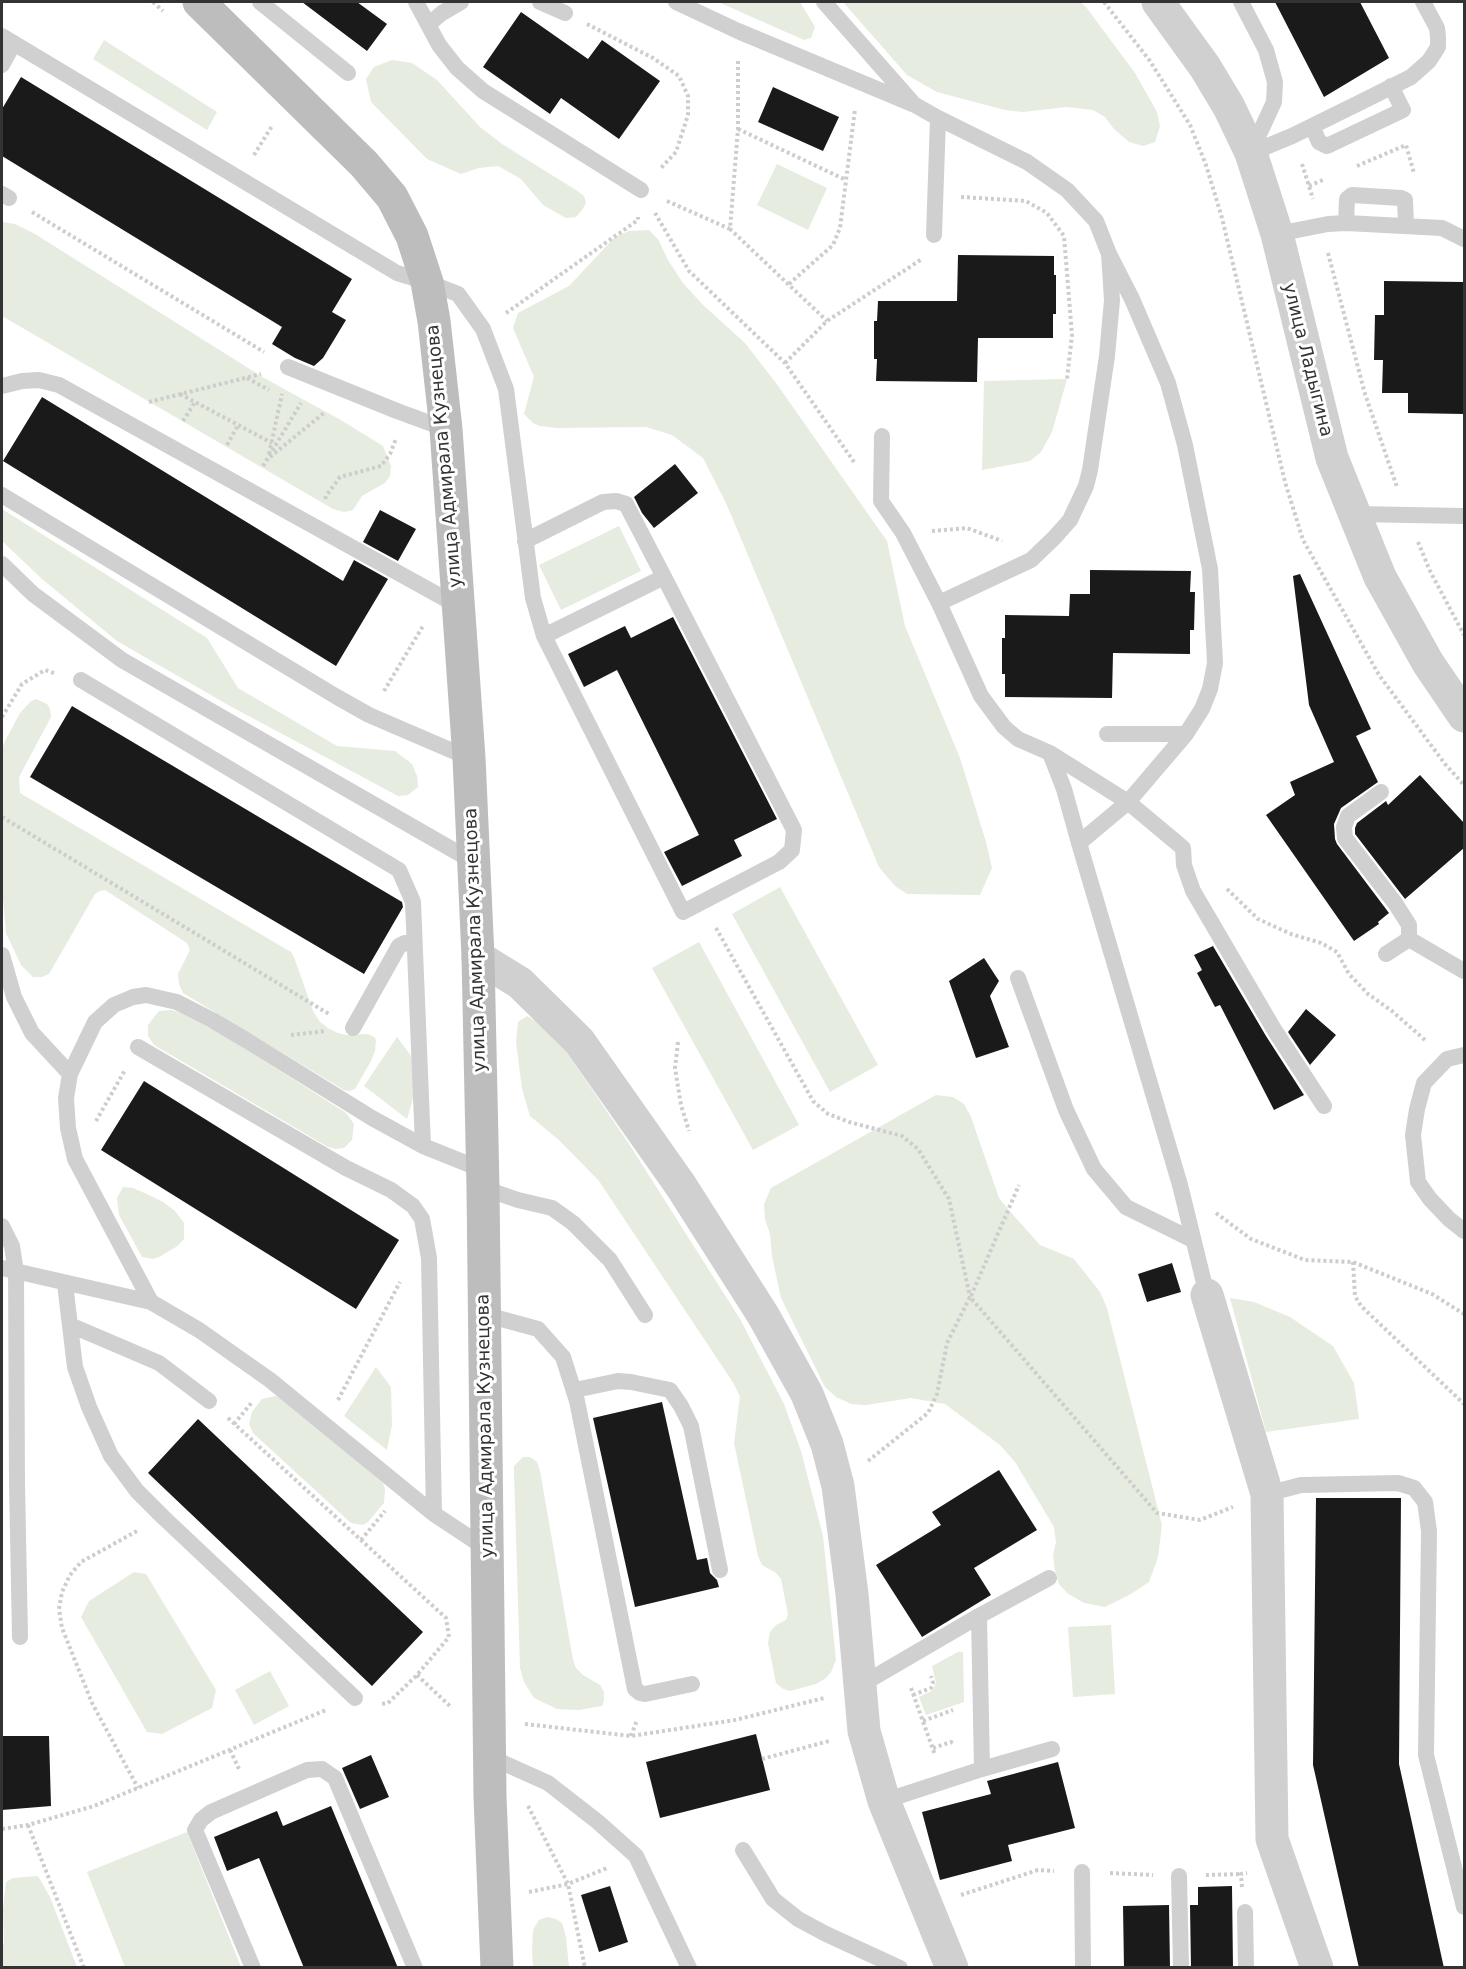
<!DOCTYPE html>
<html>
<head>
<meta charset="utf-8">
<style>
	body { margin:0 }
	#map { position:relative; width:1466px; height:1969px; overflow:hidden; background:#fff; font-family:"DejaVu Sans",sans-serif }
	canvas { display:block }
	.frame { position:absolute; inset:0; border:3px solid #333; pointer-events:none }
</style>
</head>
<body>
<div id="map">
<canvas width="1466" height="1969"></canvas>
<div class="frame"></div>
</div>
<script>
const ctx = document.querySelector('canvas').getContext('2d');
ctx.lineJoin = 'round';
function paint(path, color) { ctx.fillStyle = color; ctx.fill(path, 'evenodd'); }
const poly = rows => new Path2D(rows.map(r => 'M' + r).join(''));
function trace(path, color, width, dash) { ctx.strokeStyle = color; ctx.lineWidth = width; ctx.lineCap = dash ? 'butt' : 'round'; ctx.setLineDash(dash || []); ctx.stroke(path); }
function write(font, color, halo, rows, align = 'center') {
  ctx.font = font + ' "DejaVu Sans",sans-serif'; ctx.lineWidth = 6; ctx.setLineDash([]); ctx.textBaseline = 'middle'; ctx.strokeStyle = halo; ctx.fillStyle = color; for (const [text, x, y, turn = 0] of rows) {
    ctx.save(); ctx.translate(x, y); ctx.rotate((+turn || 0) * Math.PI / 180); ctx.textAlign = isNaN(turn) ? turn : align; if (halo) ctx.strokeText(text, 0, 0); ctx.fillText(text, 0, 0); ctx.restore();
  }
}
paint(poly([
	[718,2,800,2,815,27,811,38,804,40],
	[843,2,1080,2,1086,7,1135,73,1157,112,1160,126,1155,142,1143,146,1129,142,1114,129,1105,117,1093,110,1066,107,1023,112,1005,110,937,92,907,75],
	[104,40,217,112,207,130,93,59],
	[392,60,412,63,437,80,480,127,502,144,576,190,584,196,586,203,582,210,576,217,566,218,543,205,521,179,498,166,479,168,461,174,427,159,371,102,366,79,374,67],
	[777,164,827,188,808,230,757,205],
	[2,222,15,224,35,234,264,378,339,419,383,446,391,466,390,476,385,483,362,496,353,510,344,512,333,509,2,316],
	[649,230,658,239,668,260,683,283,702,304,745,343,776,383,887,541,905,626,960,758,986,842,992,868,980,895,907,894,895,886,879,867,726,503,703,458,672,435,646,427,557,428,540,426,533,423,524,414,534,377,513,328,518,313,569,286,615,237,629,231],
	[1067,379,1052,432,1041,452,1030,461,982,470,984,381],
	[2,509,207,638,238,688,337,746,395,751,412,764,417,776,418,787,408,795,398,796,230,706,117,641,42,579,2,541],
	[619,526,641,571,561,610,539,565],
	[36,699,47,704,50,709,51,717,19,777,20,793,291,952,294,957,313,1011,320,1022,328,1028,338,1033,347,1035,368,1034,374,1037,376,1040,375,1051,371,1061,355,1089,349,1091,344,1090,183,993,179,984,178,974,190,950,187,943,105,890,100,891,95,894,49,974,42,977,33,977,21,965,6,933,2,887,2,752,4,743,20,713,31,701],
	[780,887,878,1065,830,1092,732,914],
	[699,942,799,1125,753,1150,652,968],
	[172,1010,183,1013,240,1045,346,1113,354,1124,352,1140,344,1148,336,1149,328,1147,154,1045,148,1036,148,1025,159,1011],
	[527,1016,537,1022,566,1051,629,1144,740,1319,784,1404,801,1451,823,1536,836,1660,831,1672,826,1678,816,1684,790,1691,783,1689,776,1683,768,1643,770,1632,776,1625,786,1620,788,1614,781,1579,776,1573,762,1565,758,1556,734,1443,740,1397,734,1384,599,1181,560,1141,530,1116,522,1089,516,1042,518,1022],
	[397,1037,412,1057,415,1092,407,1119,364,1086],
	[936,1095,953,1097,964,1104,971,1117,999,1198,1007,1208,1040,1245,1074,1259,1100,1292,1107,1308,1162,1525,1158,1557,1149,1582,1129,1595,1105,1607,1084,1603,1067,1593,1059,1584,1055,1571,1053,1555,1056,1542,1054,1527,1015,1462,1000,1445,945,1404,911,1398,866,1405,851,1404,836,1397,825,1387,781,1298,772,1256,770,1234,765,1219,764,1204,771,1188],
	[123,1187,133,1188,149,1195,163,1202,175,1211,184,1223,184,1239,176,1247,159,1257,153,1259,142,1257,119,1215,117,1198],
	[1230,1298,1254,1302,1290,1317,1333,1346,1354,1383,1359,1419,1266,1432],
	[376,1367,391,1387,392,1425,387,1450,344,1416],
	[275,1396,285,1399,383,1483,385,1490,384,1503,368,1522,363,1525,351,1523,253,1433,249,1424,252,1412,262,1399],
	[523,1457,530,1457,537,1462,540,1471,573,1660,576,1668,583,1675,600,1685,604,1692,604,1700,602,1706,579,1710,557,1709,534,1698,524,1682,520,1668,514,1472,514,1466],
	[134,1572,146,1574,216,1690,212,1708,162,1734,147,1732,81,1617,89,1601],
	[1111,1625,1115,1694,1073,1697,1068,1627],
	[958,1652,963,1652,964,1702,926,1715,919,1697,933,1690,936,1683,932,1666],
	[270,1671,289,1706,254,1725,235,1690],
	[187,1832,241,1967,125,1967,87,1872],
	[38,1876,50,1897,77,1967,2,1967,2,1948,4,1942,3,1909,6,1882,13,1878],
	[547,1917,556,1919,562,1923,566,1937,569,1967,533,1967,532,1951,533,1930,539,1920]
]), '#e6ecdf');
paint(poly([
	[302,2,357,2,387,24,367,51],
	[1275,2,1360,2,1389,58,1324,97],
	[521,12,588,59,602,40,660,81,619,139,561,98,550,114,483,67],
	[21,77,352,279,332,312,346,320,323,358,314,366,295,358,272,344,282,327,2,156,2,109],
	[773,87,839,117,823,151,758,122],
	[958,255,1054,256,1054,275,1056,275,1056,314,1053,314,1053,338,978,338,977,382,876,381,877,359,874,359,874,321,877,321,878,301,957,301],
	[1384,281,1464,282,1464,414,1408,413,1408,393,1382,393,1383,360,1374,360,1375,315,1384,315],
	[42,397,343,581,354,560,388,579,336,666,3,461],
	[675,464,698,493,654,528,642,513,634,497],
	[380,510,416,529,398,561,363,542],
	[1090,570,1191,571,1190,592,1195,592,1194,630,1190,630,1190,654,1113,653,1112,698,1005,697,1005,674,1002,674,1002,638,1005,638,1005,615,1069,616,1070,594,1090,594],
	[1300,574,1371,729,1356,736,1378,782,1341,808,1334,824,1335,839,1337,844,1389,913,1378,922,1379,924,1354,941,1266,815,1295,795,1290,782,1334,762,1309,705,1293,576],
	[673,617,777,819,734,840,742,856,682,886,664,852,699,835,617,670,584,687,568,654,625,626,631,638],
	[72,706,402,902,403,907,364,974,30,777],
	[1420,775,1464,823,1464,848,1405,899,1355,834,1355,828,1357,823,1386,801,1388,805],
	[1213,946,1266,1036,1304,1095,1274,1110,1220,1005,1215,1007,1197,973,1202,970,1194,955],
	[984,958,999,981,990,996,1009,1047,976,1058,949,981],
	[1306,1009,1336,1035,1310,1065,1288,1032],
	[144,1081,399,1240,356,1309,101,1150],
	[1172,1263,1181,1292,1147,1302,1138,1274],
	[662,1402,697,1560,707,1558,710,1573,717,1580,719,1587,635,1607,593,1418],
	[198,1419,423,1632,372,1686,148,1473],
	[999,1470,1037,1530,974,1568,991,1595,922,1637,876,1565,941,1525,932,1512],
	[1316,1498,1401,1498,1399,1764,1444,1968,1359,1968,1313,1765],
	[756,1734,770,1790,660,1818,646,1762],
	[2,1736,49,1736,51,1806,2,1810],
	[371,1755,389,1797,360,1809,342,1768],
	[1058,1762,1075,1828,1008,1845,1012,1861,940,1880,922,1812,991,1794,987,1781],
	[331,1806,398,1968,304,1968,259,1858,227,1871,214,1837,277,1811,283,1826],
	[610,1886,628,1942,599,1952,581,1895],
	[1232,1886,1233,1968,1191,1968,1190,1905,1198,1905,1198,1887],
	[1169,1905,1170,1968,1124,1968,1123,1906]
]), '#1a1a1a');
trace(poly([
	[153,2,163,11],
	[1104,2,1150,61,1190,125,1206,165,1222,218,1285,482,1303,540,1379,675,1445,764,1464,785],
	[587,24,653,58,679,76,688,96,688,115,676,152,660,169],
	[738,61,738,129,730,229,827,321],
	[738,129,846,180],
	[254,155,272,126],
	[1302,164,1313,199],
	[1357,166,1406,145,1414,173],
	[1309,186,1325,179],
	[961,197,1026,201,1047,213,1064,236,1072,335,1067,379],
	[667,201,730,229],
	[32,212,264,352],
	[655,213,689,271,785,363,854,462],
	[1328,253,1365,394,1397,487],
	[789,284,833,245,840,228,855,109],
	[506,313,638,220,638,217],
	[785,363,827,321,922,259],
	[247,378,269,390],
	[180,394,272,443],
	[149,402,261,374],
	[183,421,195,402],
	[227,445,238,425],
	[269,454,282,394],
	[270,457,324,413],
	[263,466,301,403],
	[325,499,326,496,340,477,381,466,390,454,396,439],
	[932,531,967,528,1002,541],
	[1418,542,1430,571,1464,635],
	[384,691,423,626],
	[2,717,22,684,45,670,54,673],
	[2,817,329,1014],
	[1227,889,1258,919,1291,934,1321,943,1337,952,1349,974,1368,994,1392,1011,1426,1041],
	[716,928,813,1101,828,1114,849,1122,902,1136,918,1149,949,1199,970,1297],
	[291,1035,326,1031],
	[678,1042,675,1068,681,1105,689,1131],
	[96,1121,125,1070],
	[1216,1213,1251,1239,1305,1260,1353,1262,1432,1294,1464,1314],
	[1353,1262,1355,1296,1361,1306,1464,1404],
	[971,1296,1019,1185],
	[338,1400,400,1282],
	[228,1418,446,1618,449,1637,417,1675,388,1703,381,1704],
	[234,1424,253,1401],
	[868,1461,928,1413,937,1394,947,1343,970,1297,1157,1513,1200,1520,1233,1507],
	[137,1531,81,1562,70,1575,62,1592,59,1609,62,1628,92,1703,138,1788],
	[361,1540,385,1511],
	[417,1675,452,1708],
	[911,1688,935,1755],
	[913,1695,931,1688,933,1683,931,1676],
	[923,1721,953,1710],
	[525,1724,631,1736,735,1720,824,1698],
	[631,1736,637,1720],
	[933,1748,951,1742,953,1743],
	[230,1750,239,1769],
	[762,1759,829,1741],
	[528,1806,568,1884,607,1868],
	[28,1825,84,1968],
	[2,1829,28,1825,94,1806,326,1710],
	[1110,1873,1153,1875],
	[1206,1875,1241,1874],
	[1242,1887,1241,1874,1247,1873],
	[529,1892,568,1884,585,1968],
	[961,1895,1038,1870,1054,1871]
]), '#cdcdcd', 4, [3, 3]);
trace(poly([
	[260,2,348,73],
	[416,2,439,45,457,68,483,91,641,190],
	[540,2,565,13],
	[676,2,738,31,915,105,938,118,934,235],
	[824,2,912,102],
	[1241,2,1266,50,1275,82,1274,102,1251,152],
	[429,24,442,13,461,2],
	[2,36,397,273,427,282,458,294,483,329,506,389,533,598,544,636,683,912,779,862,792,850,794,830,664,577,544,636],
	[2,65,14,43],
	[938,118,1027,162,1067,190,1096,221,1109,254,1112,300,1107,356,1090,470,1086,486,1070,520,1054,538,1031,560,939,603],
	[1312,126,1319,142,1327,146,1403,110,1391,86],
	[1251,153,1292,136,1361,102,1411,77,1429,61,1438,47,1438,37,1437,28,1423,2],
	[2,194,9,198],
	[1346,223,1347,199,1352,195,1401,198,1405,200,1406,225],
	[1277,234,1328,224,1346,223,1442,228,1464,239],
	[288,367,397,411,446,429],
	[2,386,22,381,39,380,59,385,458,606],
	[882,436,881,501,903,533,939,603,981,696,1004,727,1018,739,1050,753,1064,789,1079,843,1180,1185,1207,1295],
	[2,495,337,697,369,715,469,758],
	[1354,514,1464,516],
	[525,541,603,502,616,501,626,504,664,577],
	[2,564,33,594,122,660,474,862],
	[81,680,399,870,413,902,423,1146],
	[1107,734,1186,734],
	[1050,753,1128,802,1183,848,1184,865,1193,891,1275,1031,1324,1106],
	[1381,792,1348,816,1344,827,1345,838,1395,903,1409,925,1409,939,1386,954],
	[1079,843,1128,802,1186,734,1202,709,1210,689,1215,663,1210,569,1185,445,1168,383,1132,299,1109,254],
	[1409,939,1464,971],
	[2,955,14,997,32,1033,70,1074],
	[1018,978,1066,1110,1094,1169,1126,1207,1193,1240],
	[353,1028,399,946,405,943,414,943],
	[138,1047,346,1168,391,1190,413,1206,422,1219,429,1258,434,1514],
	[1464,1055,1447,1059,1424,1083,1417,1109,1413,1135,1418,1182,1430,1199,1449,1219,1464,1231],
	[483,1188,518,1200,552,1208,573,1223,610,1260,645,1315],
	[2,1226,12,1246,16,1272,17,1484,20,1637],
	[2,1268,151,1302,199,1330,270,1380,434,1514,487,1549],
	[65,1284,75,1367,89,1407,111,1456,137,1491,163,1517,355,1698],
	[151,1302,75,1159,68,1128,66,1098,70,1074,95,1022,114,1005,133,997,146,995,177,1002,212,1020,246,1040,372,1118,423,1146,483,1170],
	[483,1314,538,1329,563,1357,577,1401,635,1689,640,1693,645,1694,692,1684],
	[70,1325,159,1363,209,1401],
	[575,1390,618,1381,631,1382,670,1390,681,1406,691,1426,720,1570],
	[1267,1494,1301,1485,1398,1483,1414,1488,1425,1502,1429,1531,1426,1755,1464,1907],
	[979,1616,1049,1578],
	[859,1686,979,1616,982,1769,884,1801],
	[490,1757,548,1783,598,1822,636,1856,689,1968],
	[982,1769,1052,1749],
	[743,1850,773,1899,798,1919,826,1934,900,1968],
	[1082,1872,1083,1968],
	[1179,1876,1181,1968],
	[1245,1912,1246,1968],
	[253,1968,195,1830,201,1820,211,1812,307,1770,322,1769,335,1778,415,1968]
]), '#d0d0d0', 16);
trace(poly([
	[478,957,520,983,579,1041,681,1186,763,1315,807,1394,827,1444,838,1486,852,1594,864,1731,884,1801,952,1968],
	[1207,1295,1267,1494,1272,1839,1317,1968]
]), '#d0d0d0', 33);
trace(poly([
	[1158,2,1205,67,1229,107,1251,153,1277,234,1332,458,1380,577,1428,663,1464,716]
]), '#d0d0d0', 33);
trace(poly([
	[199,2,364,164,392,197,412,236,427,282,434,321,446,429,469,758,478,957,483,1188,490,1797,497,1968]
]), '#bdbdbd', 33);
write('18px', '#333', '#fff', [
	["улица Ладыгина",1307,360,76],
	["улица Адмирала Кузнецова",445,456,-95],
	["улица Адмирала Кузнецова",476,940,-92],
	["улица Адмирала Кузнецова",486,1426,-91]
]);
</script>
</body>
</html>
